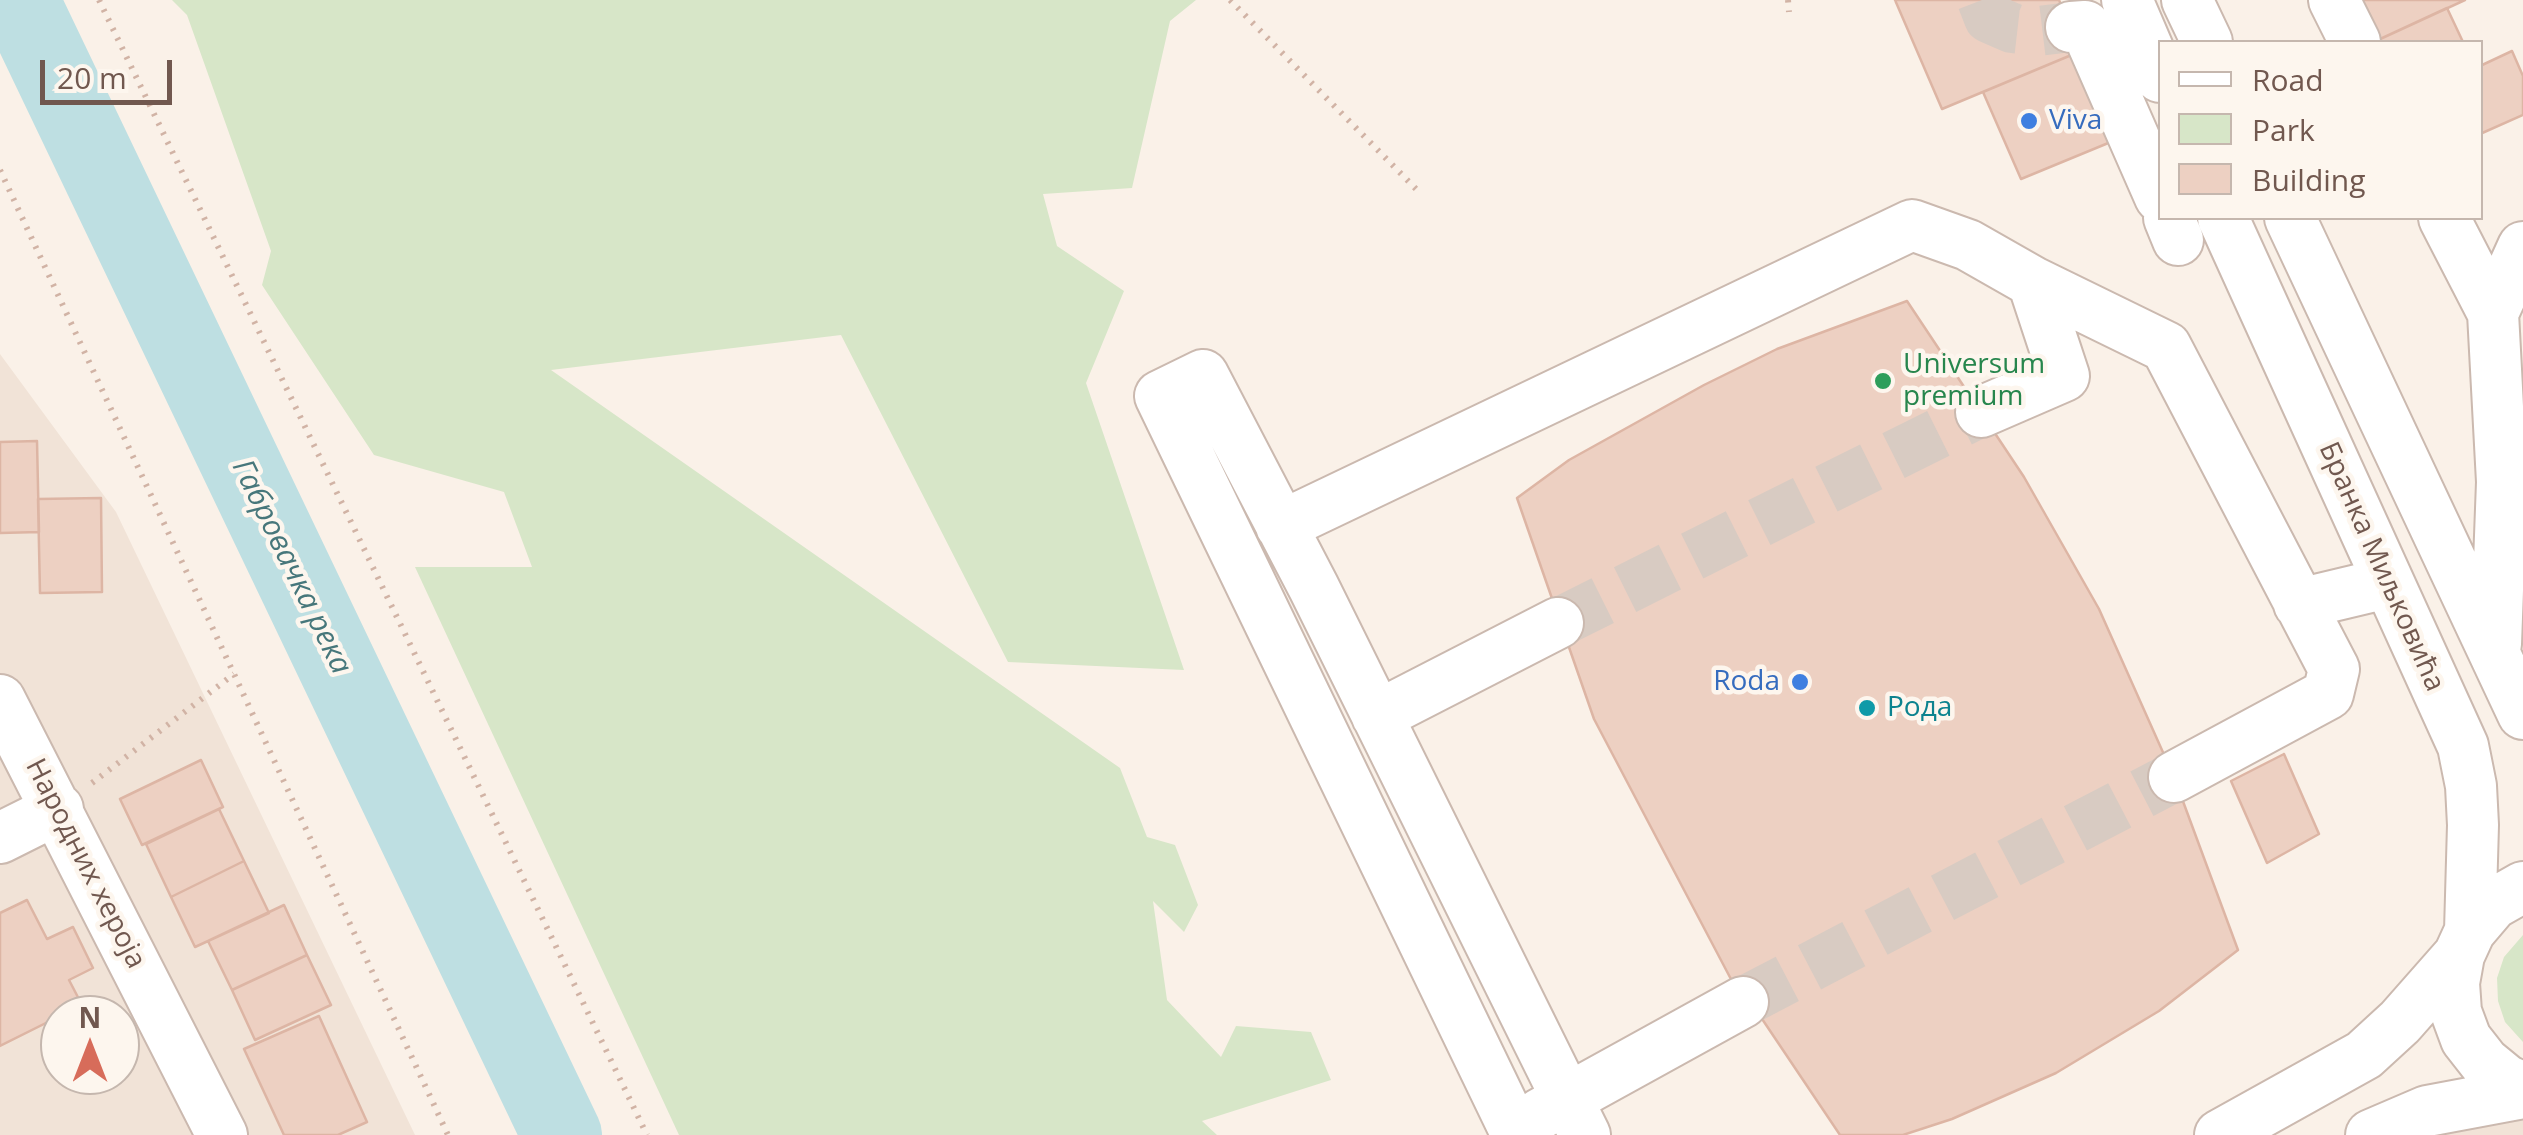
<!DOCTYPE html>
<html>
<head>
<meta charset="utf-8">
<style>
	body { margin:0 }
	#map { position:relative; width:2523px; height:1135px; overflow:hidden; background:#faf1e8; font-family:"Open Sans",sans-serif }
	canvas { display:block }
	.legend { position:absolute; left:2158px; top:40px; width:325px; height:180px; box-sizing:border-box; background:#fdf6ee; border:2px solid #c5b7ae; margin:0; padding:12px 18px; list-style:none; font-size:30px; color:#71584f }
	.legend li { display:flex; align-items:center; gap:20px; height:50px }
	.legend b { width:50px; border:2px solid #c5b7ae }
	.north { position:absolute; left:40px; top:995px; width:100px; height:100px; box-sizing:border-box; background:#fdf6ee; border:2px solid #c5b7ae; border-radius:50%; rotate:0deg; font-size:28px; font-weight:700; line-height:40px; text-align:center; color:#71584f }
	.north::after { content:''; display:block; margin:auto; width:35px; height:45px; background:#d76c5a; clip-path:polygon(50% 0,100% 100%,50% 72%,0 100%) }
	.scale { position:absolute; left:40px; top:60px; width:132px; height:45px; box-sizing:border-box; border:5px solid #71584f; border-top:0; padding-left:12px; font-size:30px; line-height:35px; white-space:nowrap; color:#71584f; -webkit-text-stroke:8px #fdf6ee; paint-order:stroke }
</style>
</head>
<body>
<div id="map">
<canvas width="2523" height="1135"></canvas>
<ul class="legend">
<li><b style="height:12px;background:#fff"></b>Road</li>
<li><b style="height:28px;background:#d7e6c8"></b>Park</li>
<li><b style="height:28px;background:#edd0c2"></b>Building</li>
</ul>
<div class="north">N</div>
<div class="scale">20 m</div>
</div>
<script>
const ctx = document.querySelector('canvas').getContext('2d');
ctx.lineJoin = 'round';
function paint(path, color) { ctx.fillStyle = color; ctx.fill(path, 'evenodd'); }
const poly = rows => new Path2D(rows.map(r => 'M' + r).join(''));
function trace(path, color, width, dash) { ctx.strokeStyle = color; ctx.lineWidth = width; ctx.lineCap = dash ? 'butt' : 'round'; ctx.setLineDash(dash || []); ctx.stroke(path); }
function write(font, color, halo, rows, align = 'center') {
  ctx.font = font + ' "Open Sans",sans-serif'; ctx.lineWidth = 9; ctx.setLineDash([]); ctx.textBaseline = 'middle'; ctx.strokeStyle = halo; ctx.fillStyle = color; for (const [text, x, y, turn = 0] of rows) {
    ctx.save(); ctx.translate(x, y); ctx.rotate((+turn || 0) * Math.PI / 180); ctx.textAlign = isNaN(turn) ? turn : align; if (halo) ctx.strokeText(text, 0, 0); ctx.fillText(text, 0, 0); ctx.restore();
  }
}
paint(poly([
	[0,354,116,512,415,1135,0,1135],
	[60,1015,120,1015,120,1075,60,1075],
	[2523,1117,2523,1135,2413,1135]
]), '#f1e3d7');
paint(poly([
	[172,0,1196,0,1170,21,1132,188,1043,194,1057,246,1124,291,1086,383,1184,670,1008,662,841,335,551,370,1120,768,1147,837,1175,845,1198,905,1184,932,1153,901,1167,1000,1221,1057,1236,1026,1311,1032,1331,1080,1202,1121,1217,1135,679,1135,415,567,532,567,504,492,374,455,262,285,271,251,187,15],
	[2523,935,2523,1042,2505,1022,2498,1001,2497,978,2504,957]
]), '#d7e6c8');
trace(poly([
	[19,0,562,1135]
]), '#bedfe2', 80);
const building = poly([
	[1895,0,2059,0,2081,51,1942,109,1895,0],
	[2359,0,2465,0,2378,40,2359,0],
	[2447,8,2463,42,2379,42,2378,40,2447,8],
	[2081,51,2118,139,2021,179,1983,92,2081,51],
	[2512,51,2523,76,2523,115,2480,134,2480,66,2512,51],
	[1907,301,2024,477,2099,609,2174,777,2238,950,2159,1011,2056,1073,1952,1119,1903,1135,1840,1135,1750,1001,1743,1002,1594,719,1517,498,1569,460,1704,385,1777,349,1907,301],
	[37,441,39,532,0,533,0,442,37,441],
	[101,498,102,592,40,593,38,499,101,498],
	[2284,754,2319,834,2267,863,2231,781,2284,754],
	[201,760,223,807,142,845,120,799,201,760],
	[219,809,244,861,171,897,146,844,219,809],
	[244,861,269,913,195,947,171,897,244,861],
	[27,900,47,939,73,927,93,968,69,980,82,1005,0,1046,0,913,27,900],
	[284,905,307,955,232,990,208,941,284,905],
	[307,955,331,1005,255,1040,232,990,307,955],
	[319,1016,367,1122,338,1135,284,1135,244,1049,319,1016]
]);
paint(building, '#edd0c2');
trace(building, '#ddb5a4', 2.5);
trace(poly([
	[1982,0,1989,18,2012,28,2038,31,2071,27],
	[1558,623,1981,412],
	[1743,1002,2174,777]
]), '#d8cbc2', 50, [50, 25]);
const minor = poly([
	[2127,0,2160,77],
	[2187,0,2207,42],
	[2334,0,2355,42],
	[2071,27,2085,26,2160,197],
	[2169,218,2178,240],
	[2223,218,2463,746,2471,786,2473,825,2470,931],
	[2290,218,2523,714],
	[2444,218,2493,313,2502,482,2496,644],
	[2493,313,2523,247],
	[1981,412,2064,376,2033,282],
	[1281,526,1912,225,1968,245,2033,282,2166,347,2334,669,2328,694,2174,777],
	[2299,604,2387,583],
	[0,700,222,1135],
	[1377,716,1558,623],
	[0,838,58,809],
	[2523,887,2493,904,2470,931,2459,955,2454,983,2456,1012,2466,1039,2484,1062,2506,1080,2523,1088],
	[1540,1114,1743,1002],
	[1517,1135,1160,396,1203,375,1314,588,1585,1135],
	[2220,1135,2364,1055,2400,1022,2459,955],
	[2371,1135,2427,1111,2523,1093]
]);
trace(minor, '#cbb9af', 54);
trace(poly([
	[99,0,647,1135],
	[1230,0,1420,193],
	[1788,0,1789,12],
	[0,170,448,1135],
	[92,783,234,674]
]), '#d1b3a5', 6, [2.5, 8]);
trace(minor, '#fff', 50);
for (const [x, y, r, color] of [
	[2029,121,10,"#3f7fe0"],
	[1883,381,10,"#2e9e5b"],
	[1800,682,10,"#3f7fe0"],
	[1867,708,10,"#0f9aa8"]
]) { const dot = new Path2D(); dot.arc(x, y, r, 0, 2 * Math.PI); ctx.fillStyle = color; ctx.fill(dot); trace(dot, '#fdf6ee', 4); }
write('28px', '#366cbe', '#fdf6ee', [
	["Viva",2049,121],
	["Roda",1780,682,"right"]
], 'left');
write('28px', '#27864d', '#fdf6ee', [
	["Universum",1903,365],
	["premium",1903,397]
], 'left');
write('28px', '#71584f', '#fdf6ee', [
	["Бранка Миљковића",2381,567,66],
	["Народних хероја",85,864,63]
]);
write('28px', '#0d838f', '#fdf6ee', [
	["Рода",1887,708]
], 'left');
write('italic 30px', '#47777b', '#fdf6ee', [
	["Габровачка река",291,567,64]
]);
</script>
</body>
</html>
